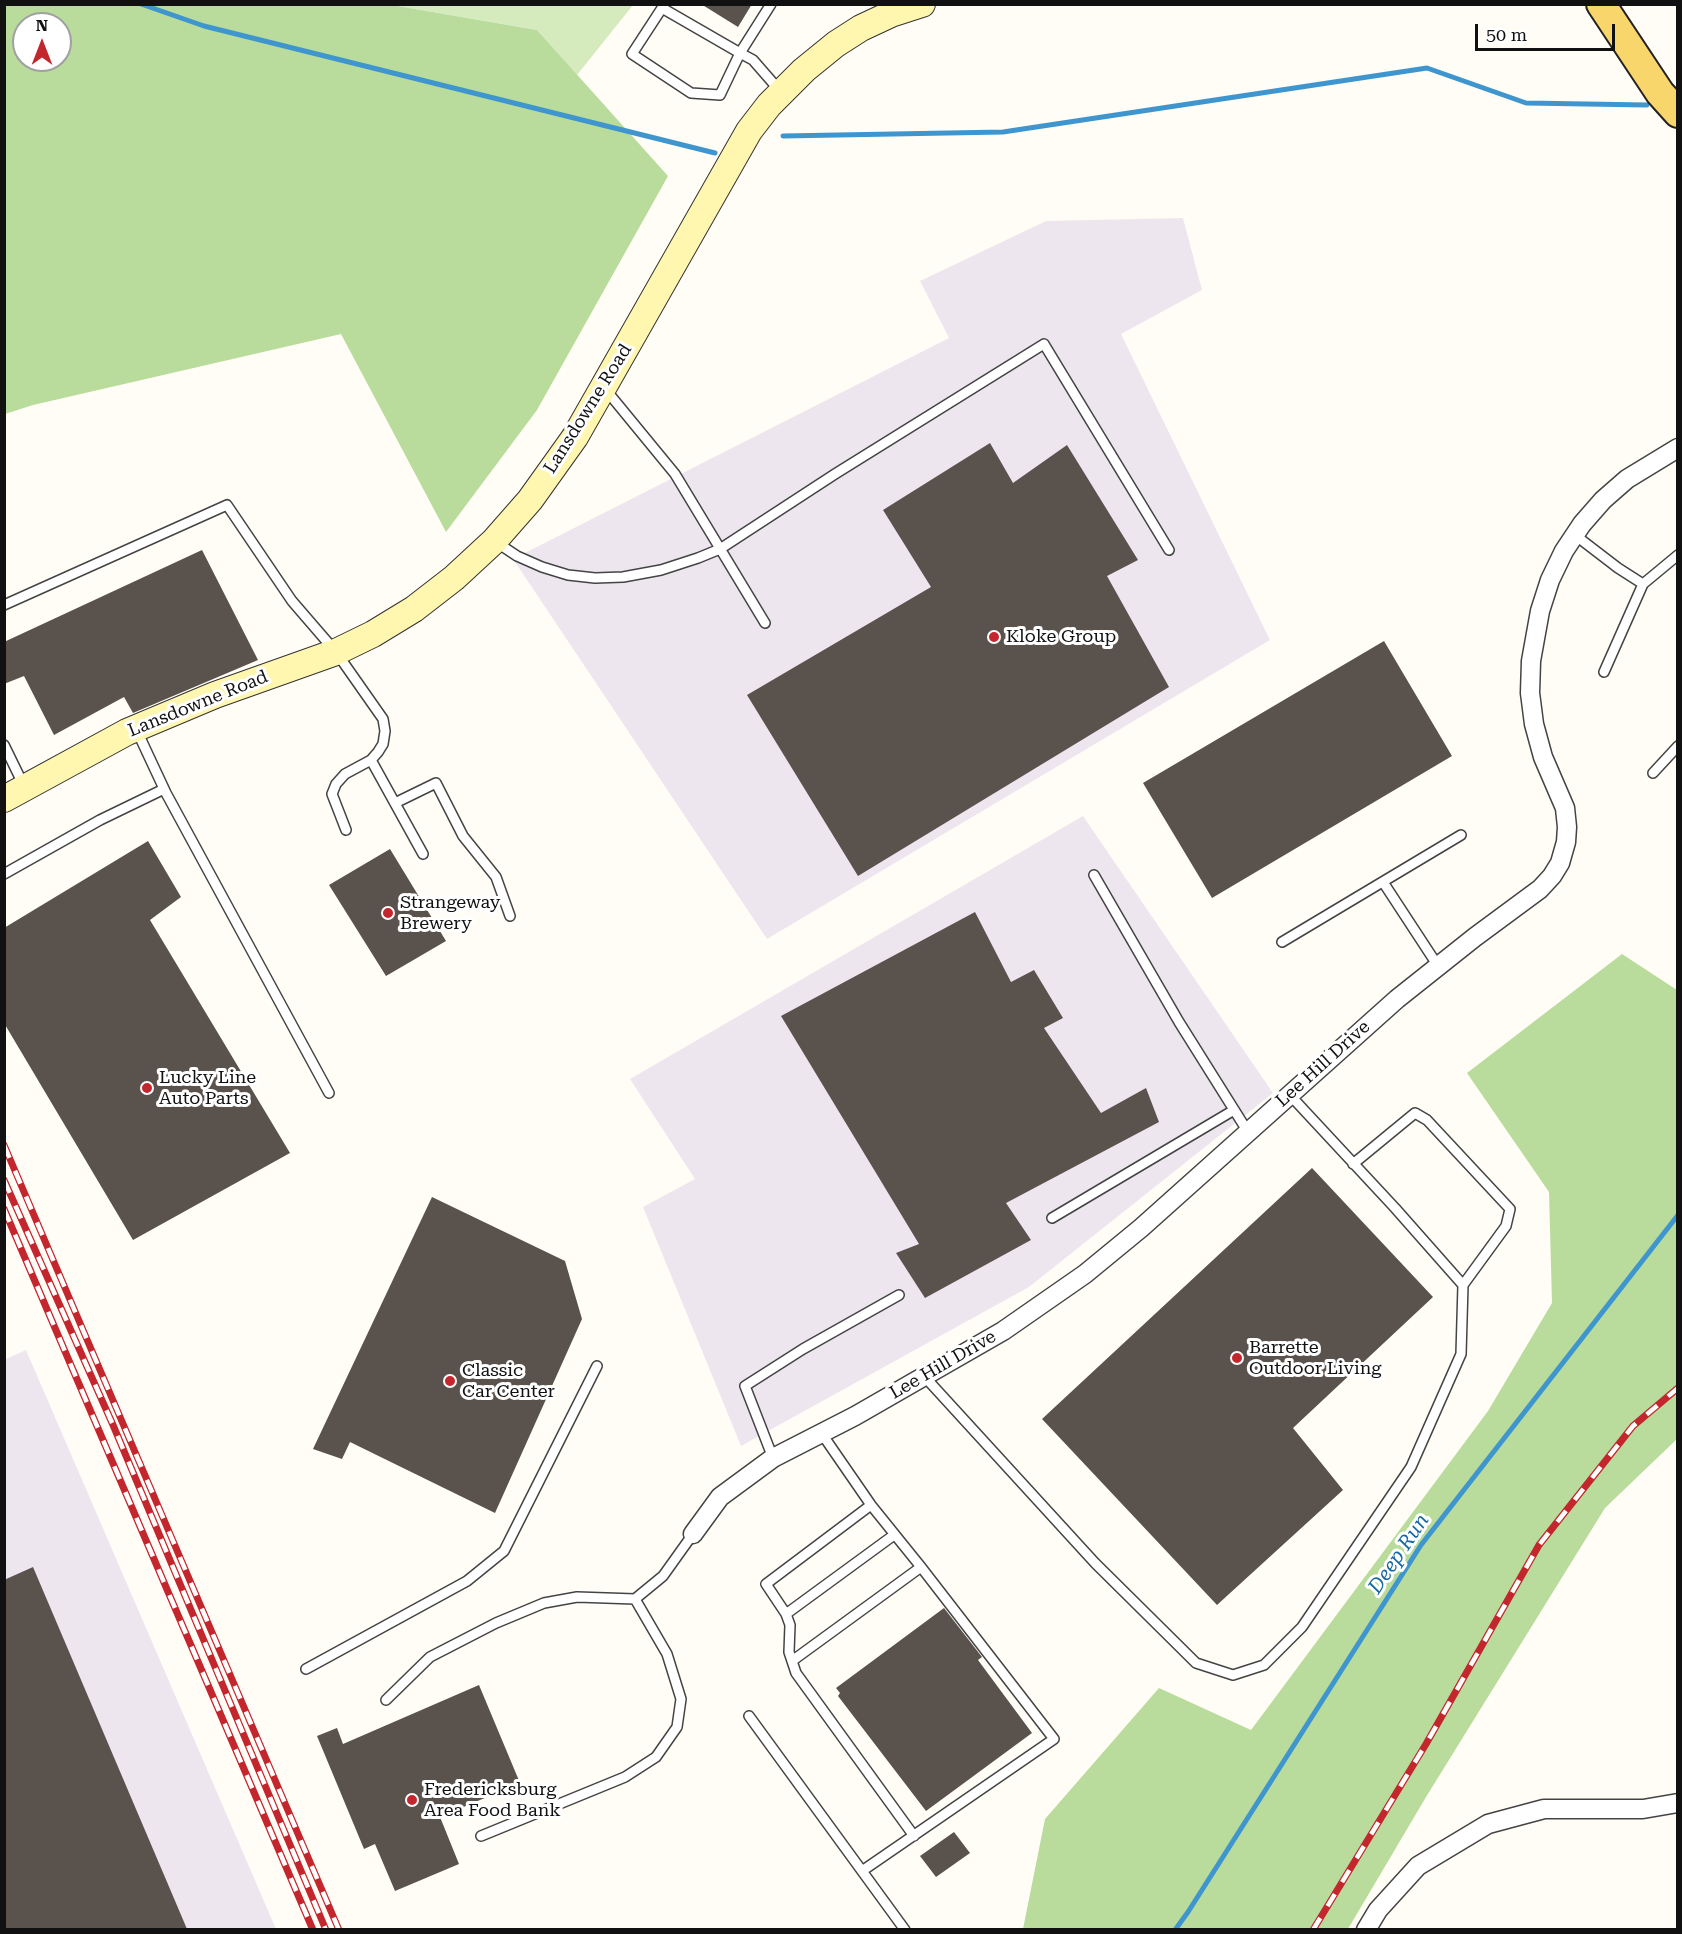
<!DOCTYPE html>
<html>
<head>
<meta charset="utf-8">
<style>
	body { margin:0 }
	#map { position:relative; width:1682px; height:1934px; overflow:hidden; background:#fffdf5; font-family:"Roboto Serif",serif }
	canvas { display:block }
	.frame { position:absolute; inset:0; border:6px solid #111; pointer-events:none }
	.north { position:absolute; left:12px; top:12px; width:60px; height:60px; box-sizing:border-box; background:#fff; border:2px solid #a0a0a0; border-radius:50%; rotate:0deg; font-size:16px; font-weight:700; line-height:24px; text-align:center; color:#111 }
	.north::after { content:''; display:block; margin:auto; width:21px; height:27px; background:#c4262e; clip-path:polygon(50% 0,100% 100%,50% 72%,0 100%) }
	.scale { position:absolute; left:1475px; top:24px; width:140px; height:27px; box-sizing:border-box; border:3px solid #111; border-top:0; padding-left:8px; font-size:18px; line-height:21px; white-space:nowrap; color:#111; -webkit-text-stroke:4px #fff; paint-order:stroke }
</style>
</head>
<body>
<div id="map">
<canvas width="1682" height="1934"></canvas>
<div class="frame"></div>
<div class="north">N</div>
<div class="scale">50 m</div>
</div>
<script>
const ctx = document.querySelector('canvas').getContext('2d');
ctx.lineJoin = 'round';
function paint(path, color) { ctx.fillStyle = color; ctx.fill(path, 'evenodd'); }
const poly = rows => new Path2D(rows.map(r => 'M' + r).join(''));
function trace(path, color, width, dash) { ctx.strokeStyle = color; ctx.lineWidth = width; ctx.lineCap = dash ? 'butt' : 'round'; ctx.setLineDash(dash || []); ctx.stroke(path); }
function write(font, color, halo, rows, align = 'center') {
  ctx.font = font + ' "Roboto Serif",serif'; ctx.lineWidth = 6; ctx.setLineDash([]); ctx.textBaseline = 'middle'; ctx.strokeStyle = halo; ctx.fillStyle = color; for (const [text, x, y, turn = 0] of rows) {
    ctx.save(); ctx.translate(x, y); ctx.rotate((+turn || 0) * Math.PI / 180); ctx.textAlign = isNaN(turn) ? turn : align; if (halo) ctx.strokeText(text, 0, 0); ctx.fillText(text, 0, 0); ctx.restore();
  }
}
paint(poly([
	[1183,218,1202,290,1121,334,1270,640,767,939,513,559,949,338,920,281,1046,221],
	[1083,816,1273,1093,1029,1287,741,1446,643,1207,695,1179,630,1079],
	[26,1350,276,1929,5,1930,4,1360]
]), '#eee6ef');
paint(poly([
	[392,5,633,5,577,75,537,30]
]), '#d5ebbd');
paint(poly([
	[5,4,392,5,537,30,668,176,537,410,446,532,341,334,33,405,5,414],
	[24,24,60,24,60,60,24,60],
	[1622,954,1677,990,1677,1439,1605,1508,1426,1797,1348,1929,1023,1929,1045,1819,1159,1688,1251,1730,1488,1411,1552,1303,1549,1192,1467,1073]
]), '#b9dc9c');
trace(poly([
	[141,4,204,26,715,153],
	[783,136,1003,132,1427,68,1526,103,1647,105],
	[1175,1930,1188,1912,1421,1545,1678,1215]
]), '#3f96cf', 5);
paint(poly([
	[701,4,752,4,738,27],
	[990,443,1013,483,1067,445,1138,560,1107,576,1169,687,858,876,747,695,931,587,883,510],
	[202,550,258,660,133,713,124,697,54,735,24,676,4,684,4,642],
	[1384,641,1452,756,1212,898,1143,783],
	[148,841,181,897,150,920,290,1153,133,1240,4,1023,4,928],
	[390,849,446,941,386,976,329,885],
	[975,912,1011,982,1034,970,1063,1018,1044,1028,1101,1113,1146,1088,1159,1122,1006,1203,1031,1240,925,1298,896,1253,919,1244,781,1016],
	[1312,1168,1433,1297,1293,1428,1343,1490,1217,1605,1042,1419],
	[432,1197,565,1261,582,1319,495,1513,350,1442,342,1459,313,1449],
	[33,1567,187,1929,4,1929,4,1580],
	[944,1608,982,1657,978,1660,1032,1733,926,1811,838,1696,840,1693,836,1688],
	[479,1685,520,1783,440,1817,459,1864,395,1891,375,1844,364,1849,317,1736,337,1728,343,1744],
	[954,1832,970,1853,936,1877,920,1856]
]), '#5a524d');
const lane = poly([
	[771,4,740,53,720,95,691,93,632,54,662,8,740,53,753,60,780,91],
	[606,390,675,474,765,623],
	[1575,535,1618,568,1643,584,1678,555],
	[496,542,517,556,542,567,568,575,595,578,623,577,661,570,698,558,720,549,835,474,1044,344,1169,550],
	[4,605,227,505,292,601,336,652,383,719,385,731,383,744,378,752,371,760,345,774,336,784,332,794,346,830],
	[1604,672,1643,584],
	[137,731,166,793,329,1093],
	[4,745,24,786],
	[371,760,423,854],
	[1653,773,1678,746],
	[395,803,436,783,463,836,496,877,510,916],
	[4,874,100,820,164,789],
	[1094,875,1179,1022,1248,1132],
	[1383,882,1438,966],
	[1282,942,1461,835],
	[1353,1164,1415,1113,1427,1120,1510,1209,1506,1226,1463,1285],
	[1052,1218,1234,1110],
	[924,1376,1095,1563,1196,1663,1233,1675,1264,1665,1302,1627,1411,1467,1461,1354,1463,1285,1395,1208,1289,1094],
	[822,1434,871,1505,921,1567,1054,1739,862,1871],
	[773,1458,745,1386,803,1349,899,1295],
	[871,1505,766,1584,786,1614,790,1625,789,1652,796,1673,914,1836],
	[786,1614,894,1535],
	[792,1661,921,1567],
	[306,1669,467,1581,504,1551,597,1366],
	[386,1700,430,1657,496,1623,544,1603,577,1597,635,1599],
	[749,1716,905,1930],
	[481,1836,625,1777,656,1757,677,1727,681,1699,667,1654,635,1599,663,1576,693,1534]
]);
const street = poly([
	[693,1534,720,1497,773,1458,855,1416,1003,1331,1085,1274,1141,1228,1397,999,1475,937,1540,889,1552,876,1560,863,1566,842,1567,827,1565,808,1543,757,1534,724,1530,693,1531,661,1540,611,1550,580,1564,551,1582,524,1603,500,1627,479,1678,448],
	[1366,1930,1378,1910,1418,1866,1488,1824,1544,1809,1643,1809,1678,1803]
]);
const secondary = poly([
	[4,799,127,732,215,695,336,652,373,634,414,609,454,578,494,541,530,500,575,437,749,131,769,105,804,70,836,44,861,28,891,14,922,4]
]);
const primary = poly([
	[1601,4,1660,93,1678,113]
]);
trace(lane, '#444', 12);
trace(street, '#444', 21);
trace(secondary, '#333', 28);
trace(primary, '#222', 32);
trace(lane, '#fff', 9);
trace(street, '#fff', 18);
trace(secondary, '#fff6b0', 26);
trace(primary, '#f9d66b', 28);
const rail = poly([
	[4,1145,339,1930],
	[4,1180,113,1425,326,1930],
	[4,1209,313,1930],
	[1313,1930,1426,1744,1539,1545,1633,1426,1678,1388]
]);
trace(rail, '#c4262e', 7);
trace(rail, '#fff', 4.5, [14]);
for (const [x, y, r, color] of [
	[994,637,6,"#c4262e"],
	[388,913,6,"#c4262e"],
	[147,1088,6,"#c4262e"],
	[1237,1358,6,"#c4262e"],
	[450,1381,6,"#c4262e"],
	[412,1800,6,"#c4262e"]
]) { const dot = new Path2D(); dot.arc(x, y, r, 0, 2 * Math.PI); ctx.fillStyle = color; ctx.fill(dot); trace(dot, '#fff', 2); }
write('18px', '#111', '#fff', [
	["Lansdowne Road",588,409,-58],
	["Lansdowne Road",198,704,-22],
	["Lee Hill Drive",1323,1064,-42],
	["Lee Hill Drive",943,1365,-30]
]);
write('18px', '#111', '#fff', [
	["Kloke Group",1006,637],
	["Strangeway",400,903],
	["Brewery",400,924],
	["Lucky Line",159,1078],
	["Auto Parts",159,1099],
	["Barrette",1249,1348],
	["Outdoor Living",1249,1369],
	["Classic",462,1371],
	["Car Center",462,1392],
	["Fredericksburg",424,1790],
	["Area Food Bank",424,1811]
], 'left');
write('italic 20px', '#1768a6', '#fff', [
	["Deep Run",1399,1554,-56]
]);
</script>
</body>
</html>
